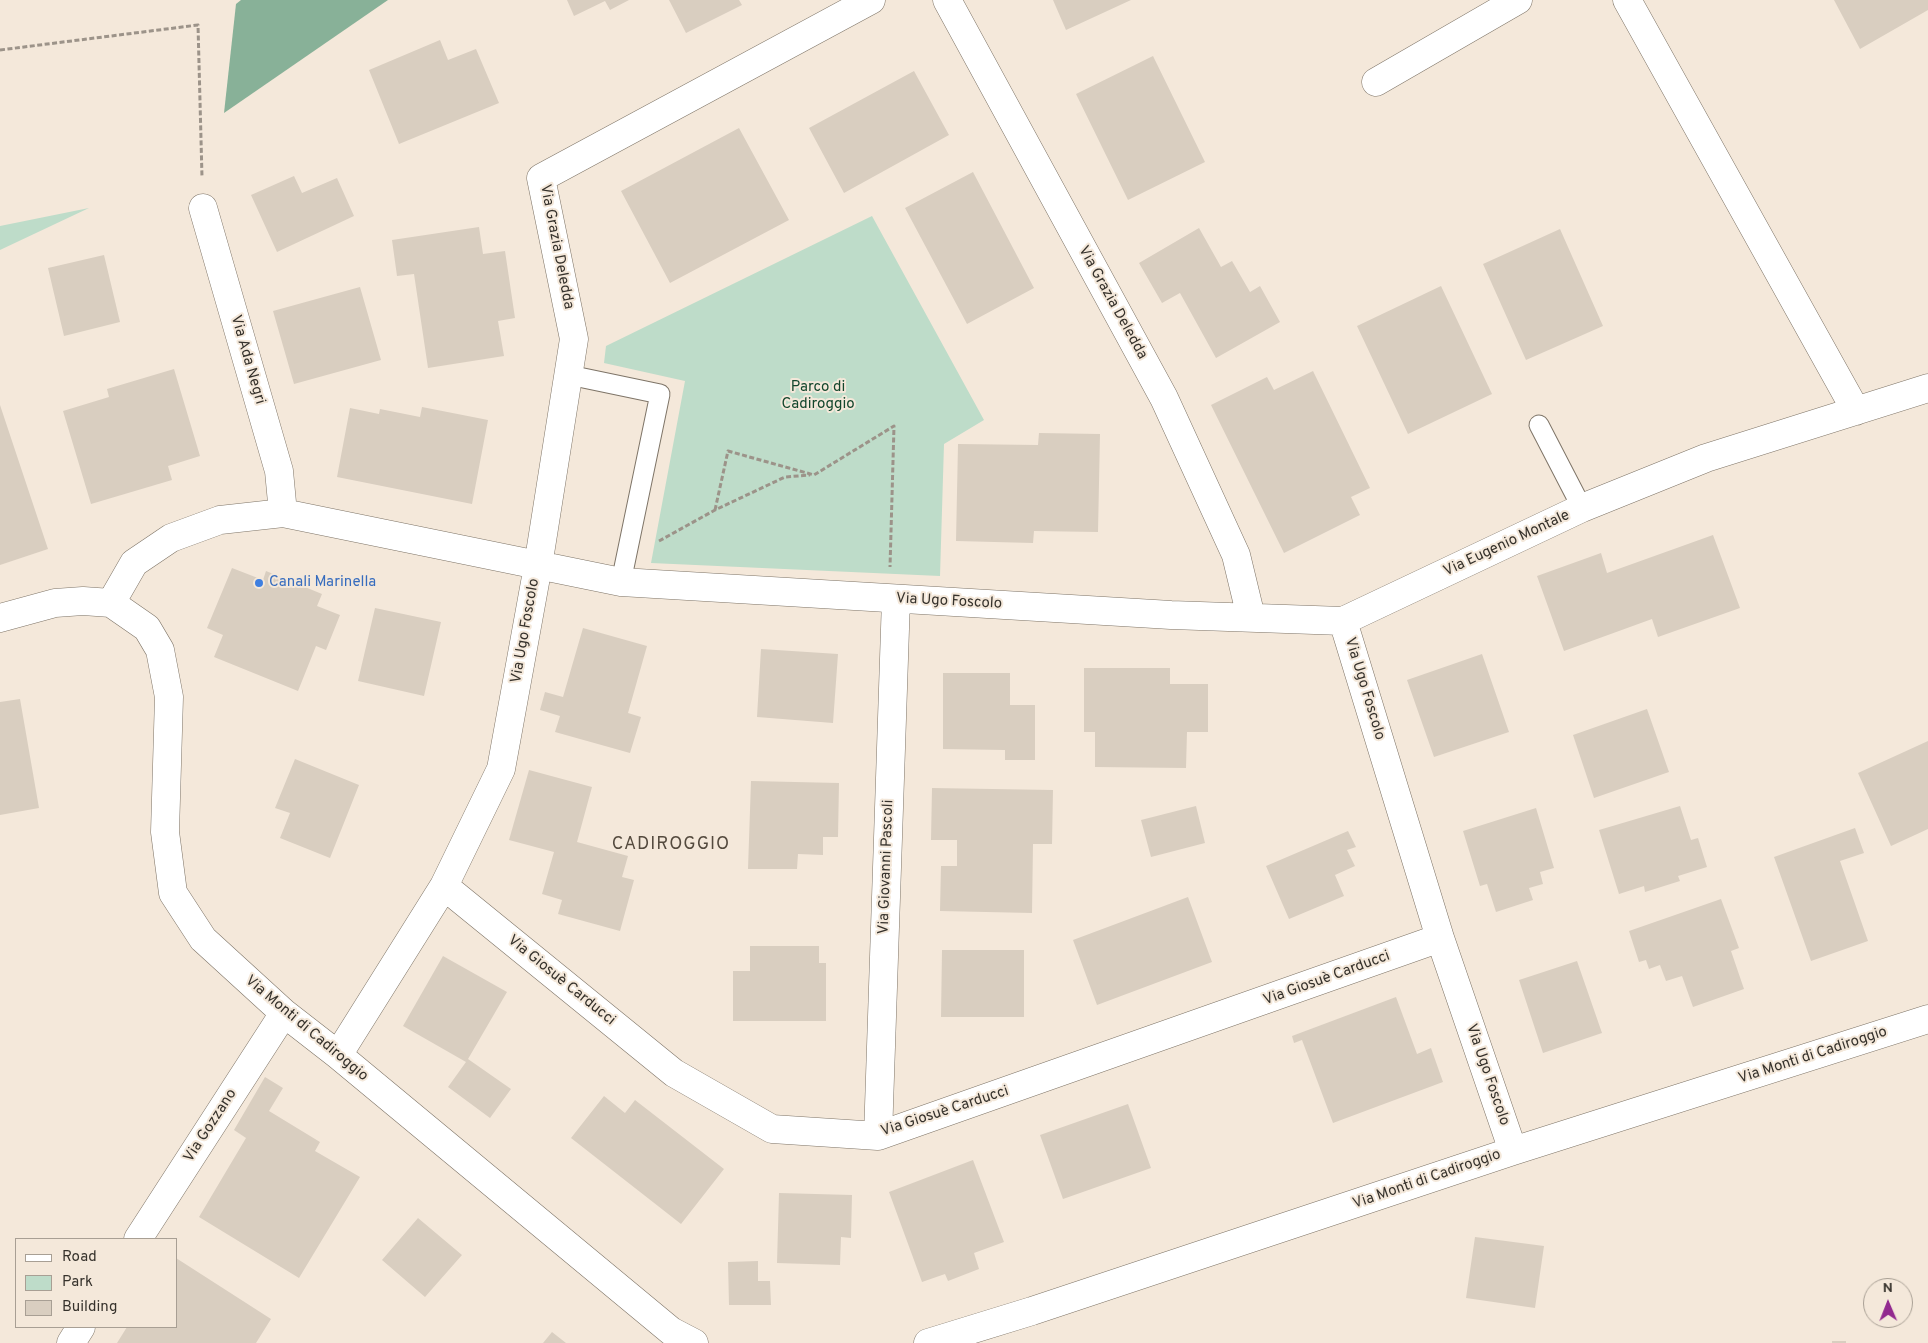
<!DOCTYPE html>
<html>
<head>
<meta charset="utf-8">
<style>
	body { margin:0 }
	#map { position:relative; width:1928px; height:1343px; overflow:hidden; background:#f4e8da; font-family:Overpass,sans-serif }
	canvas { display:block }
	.legend { position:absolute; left:15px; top:1238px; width:162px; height:90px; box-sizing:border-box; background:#f4e8da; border:1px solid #a89f94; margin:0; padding:6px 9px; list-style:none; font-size:15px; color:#36322c }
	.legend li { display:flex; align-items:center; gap:10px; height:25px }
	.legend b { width:25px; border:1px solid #a89f94 }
	.north { position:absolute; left:1863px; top:1278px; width:50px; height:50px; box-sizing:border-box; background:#f4e8da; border:1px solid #a89f94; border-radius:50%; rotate:359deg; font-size:14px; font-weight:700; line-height:20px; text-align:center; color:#36322c }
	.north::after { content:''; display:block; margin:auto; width:18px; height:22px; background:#922a8f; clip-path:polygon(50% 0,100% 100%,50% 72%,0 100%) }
</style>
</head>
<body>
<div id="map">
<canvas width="1928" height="1343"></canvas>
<ul class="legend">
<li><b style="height:6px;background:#fff"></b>Road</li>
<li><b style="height:14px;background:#bedcc9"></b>Park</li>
<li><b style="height:14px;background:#d9cec0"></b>Building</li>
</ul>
<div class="north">N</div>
</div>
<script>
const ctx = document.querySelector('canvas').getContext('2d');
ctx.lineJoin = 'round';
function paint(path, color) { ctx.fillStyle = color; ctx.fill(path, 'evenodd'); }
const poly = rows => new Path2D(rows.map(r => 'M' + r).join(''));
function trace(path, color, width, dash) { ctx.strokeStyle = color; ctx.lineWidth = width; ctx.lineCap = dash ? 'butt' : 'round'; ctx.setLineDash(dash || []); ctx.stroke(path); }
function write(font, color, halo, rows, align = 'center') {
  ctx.font = font + ' Overpass,sans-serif'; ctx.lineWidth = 4; ctx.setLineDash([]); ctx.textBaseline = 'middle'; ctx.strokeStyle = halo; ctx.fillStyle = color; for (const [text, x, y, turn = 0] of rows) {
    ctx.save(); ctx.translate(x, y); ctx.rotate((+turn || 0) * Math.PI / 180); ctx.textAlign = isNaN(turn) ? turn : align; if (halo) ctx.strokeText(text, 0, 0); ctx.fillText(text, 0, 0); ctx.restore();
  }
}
paint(poly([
	[89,208,0,250,0,226],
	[872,216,984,420,944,444,940,576,651,563,685,381,604,363,606,346]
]), '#bedcc9');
paint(poly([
	[241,0,388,0,224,113,236,4]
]), '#88b198');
paint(poly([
	[567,0,629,0,610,10,605,1,574,16],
	[669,0,739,0,742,5,686,33],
	[1053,0,1131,0,1066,30],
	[1834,0,1928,0,1928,10,1860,49],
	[440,40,448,60,476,49,499,103,399,144,369,70],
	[1153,56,1205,162,1128,200,1076,94],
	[914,71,949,135,844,193,809,128],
	[739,128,789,220,670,283,621,191],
	[973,172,1034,288,967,324,905,208],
	[294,176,302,193,337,178,354,216,277,252,251,195],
	[479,227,483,254,505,251,515,318,498,321,504,356,428,368,414,274,397,276,392,240],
	[1199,228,1221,267,1232,261,1250,292,1260,286,1280,322,1216,358,1180,293,1162,303,1139,263],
	[1560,229,1603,326,1526,360,1483,264],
	[104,255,120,322,64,336,48,268],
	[1441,286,1492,394,1408,434,1357,326],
	[360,287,381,360,294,384,273,311],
	[174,369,200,456,168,466,172,480,91,504,63,411,109,397,107,389],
	[1313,371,1370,488,1351,497,1360,515,1284,553,1211,405,1267,377,1274,390],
	[0,405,48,549,0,565],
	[422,407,488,420,472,504,337,477,350,408,379,414,380,409,420,417],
	[1039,433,1100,434,1098,532,1034,531,1033,543,956,541,958,444,1038,445],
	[1713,535,1740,608,1658,637,1652,619,1564,651,1537,576,1601,553,1607,573],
	[232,568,263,580,266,571,322,594,317,606,340,615,326,650,316,646,298,691,214,657,223,635,207,628],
	[375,608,441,622,424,696,358,681],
	[583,628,647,646,628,713,641,717,630,753,555,732,560,716,540,710,545,692,563,697],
	[761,649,838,654,833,723,757,717],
	[1482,654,1509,732,1434,757,1407,680],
	[1084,668,1170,668,1170,684,1208,684,1208,732,1187,732,1186,768,1095,767,1095,732,1084,732],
	[943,673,1010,673,1010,705,1035,705,1035,760,1005,760,1005,750,943,749],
	[20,699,39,808,0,815,0,702],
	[1647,709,1669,772,1594,798,1573,735],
	[1928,741,1928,829,1891,846,1858,773],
	[295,759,359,785,330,858,280,838,290,813,275,808],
	[529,770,592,787,577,842,628,856,622,877,634,880,620,931,558,914,562,900,542,894,554,852,509,840],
	[751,781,839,783,838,837,823,837,823,855,798,854,797,869,748,869],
	[932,788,1053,790,1052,844,1033,844,1032,913,940,911,941,866,957,866,957,840,931,840],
	[1196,806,1205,843,1151,857,1141,820],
	[1680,806,1691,840,1698,838,1707,867,1678,876,1680,881,1645,892,1644,886,1619,894,1599,830],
	[1536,808,1554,868,1540,872,1543,884,1529,888,1533,900,1496,912,1487,884,1480,886,1463,831],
	[1855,828,1864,853,1840,861,1868,941,1811,961,1774,857],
	[1348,831,1356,847,1347,850,1355,866,1335,875,1344,896,1289,919,1266,866],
	[1188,897,1212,962,1097,1005,1073,940],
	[1721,899,1739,948,1731,951,1744,989,1693,1007,1682,976,1666,981,1660,965,1649,969,1646,960,1639,962,1629,931],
	[750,946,819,946,819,963,826,963,826,1021,733,1021,733,971,750,971],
	[942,950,1024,950,1024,1017,941,1017],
	[443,956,507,992,468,1059,511,1089,490,1118,448,1087,466,1062,403,1026],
	[1577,961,1602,1033,1543,1053,1519,980],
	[1396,997,1417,1054,1431,1048,1443,1082,1333,1123,1302,1040,1294,1043,1292,1036],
	[265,1077,283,1088,269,1111,320,1142,315,1151,360,1177,299,1278,199,1217,246,1138,234,1130],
	[604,1096,625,1113,635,1100,724,1169,681,1224,571,1138],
	[1128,1104,1151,1168,1063,1199,1040,1135],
	[973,1160,1004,1242,974,1253,979,1269,948,1281,945,1274,922,1282,889,1192],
	[779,1193,852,1195,851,1238,841,1237,840,1265,777,1263],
	[418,1218,462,1255,425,1297,382,1260],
	[1475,1237,1544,1246,1535,1308,1466,1298],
	[176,1258,271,1319,256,1343,117,1343,127,1327,176,1327],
	[758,1261,758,1281,770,1281,771,1305,729,1305,728,1262],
	[552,1332,566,1343,543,1343],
	[1832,1341,1846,1341,1846,1343,1832,1343]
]), '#d9cec0');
const lane = poly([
	[569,375,660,394,621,582],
	[1539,425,1582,508]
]);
const street = poly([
	[947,0,1164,398,1236,555,1251,617],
	[1627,0,1856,411],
	[1376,82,1518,0],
	[203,208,279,471,283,513],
	[111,603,134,563,171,538,220,520,283,513,621,582,1171,615,1343,621,1582,508,1706,458,1928,388],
	[0,618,55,603,83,601,111,603,147,628,160,650,169,697,165,832,173,893,203,939,284,1013,338,1055,671,1331,694,1343],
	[1343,621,1440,938,1513,1151],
	[444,886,674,1073,772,1129,878,1136,1440,938],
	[338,1055,444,886,501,769,538,566,574,339,541,178,871,0],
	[878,1136,896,599],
	[138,1239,284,1013],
	[71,1343,81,1327],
	[928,1343,1032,1311,1513,1151,1928,1019]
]);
trace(lane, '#7e7467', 21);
trace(street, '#7e7467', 29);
trace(poly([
	[0,50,198,25,202,177],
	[715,510,728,451,814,475,894,426,890,567],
	[659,541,715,510,785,477,810,475]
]), '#9c9389', 3, [5, 2.5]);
trace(lane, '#fff', 19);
trace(street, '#fff', 28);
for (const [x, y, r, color] of [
	[259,583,5,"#3f7fe0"]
]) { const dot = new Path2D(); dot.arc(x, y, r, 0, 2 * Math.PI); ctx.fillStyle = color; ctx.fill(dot); trace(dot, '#f4e8da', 2); }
write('15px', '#36322c', '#f4e8da', [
	["Via Grazia Deledda",556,247,79],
	["Via Grazia Deledda",1112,303,61],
	["Via Ada Negri",247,360,74],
	["Via Eugenio Montale",1507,544,-25],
	["Via Ugo Foscolo",949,602,3],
	["Via Ugo Foscolo",526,631,-80],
	["Via Ugo Foscolo",1364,689,73],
	["Via Giovanni Pascoli",887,867,-88],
	["Via Giosuè Carducci",1327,979,-20],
	["Via Giosuè Carducci",561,981,39],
	["Via Monti di Cadiroggio",306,1029,40],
	["Via Monti di Cadiroggio",1813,1056,-18],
	["Via Ugo Foscolo",1487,1075,71],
	["Via Giosuè Carducci",945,1112,-18],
	["Via Gozzano",211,1126,-57],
	["Via Monti di Cadiroggio",1427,1180,-19]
]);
write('15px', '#12462c', '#f4e8da', [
	["Parco di",818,388],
	["Cadiroggio",818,405]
]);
write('15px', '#366cbe', '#f4e8da', [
	["Canali Marinella",269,583]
], 'left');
ctx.letterSpacing = '1px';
write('18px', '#544a3e', '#f4e8da', [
	["CADIROGGIO",671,845]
]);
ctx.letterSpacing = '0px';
</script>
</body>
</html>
